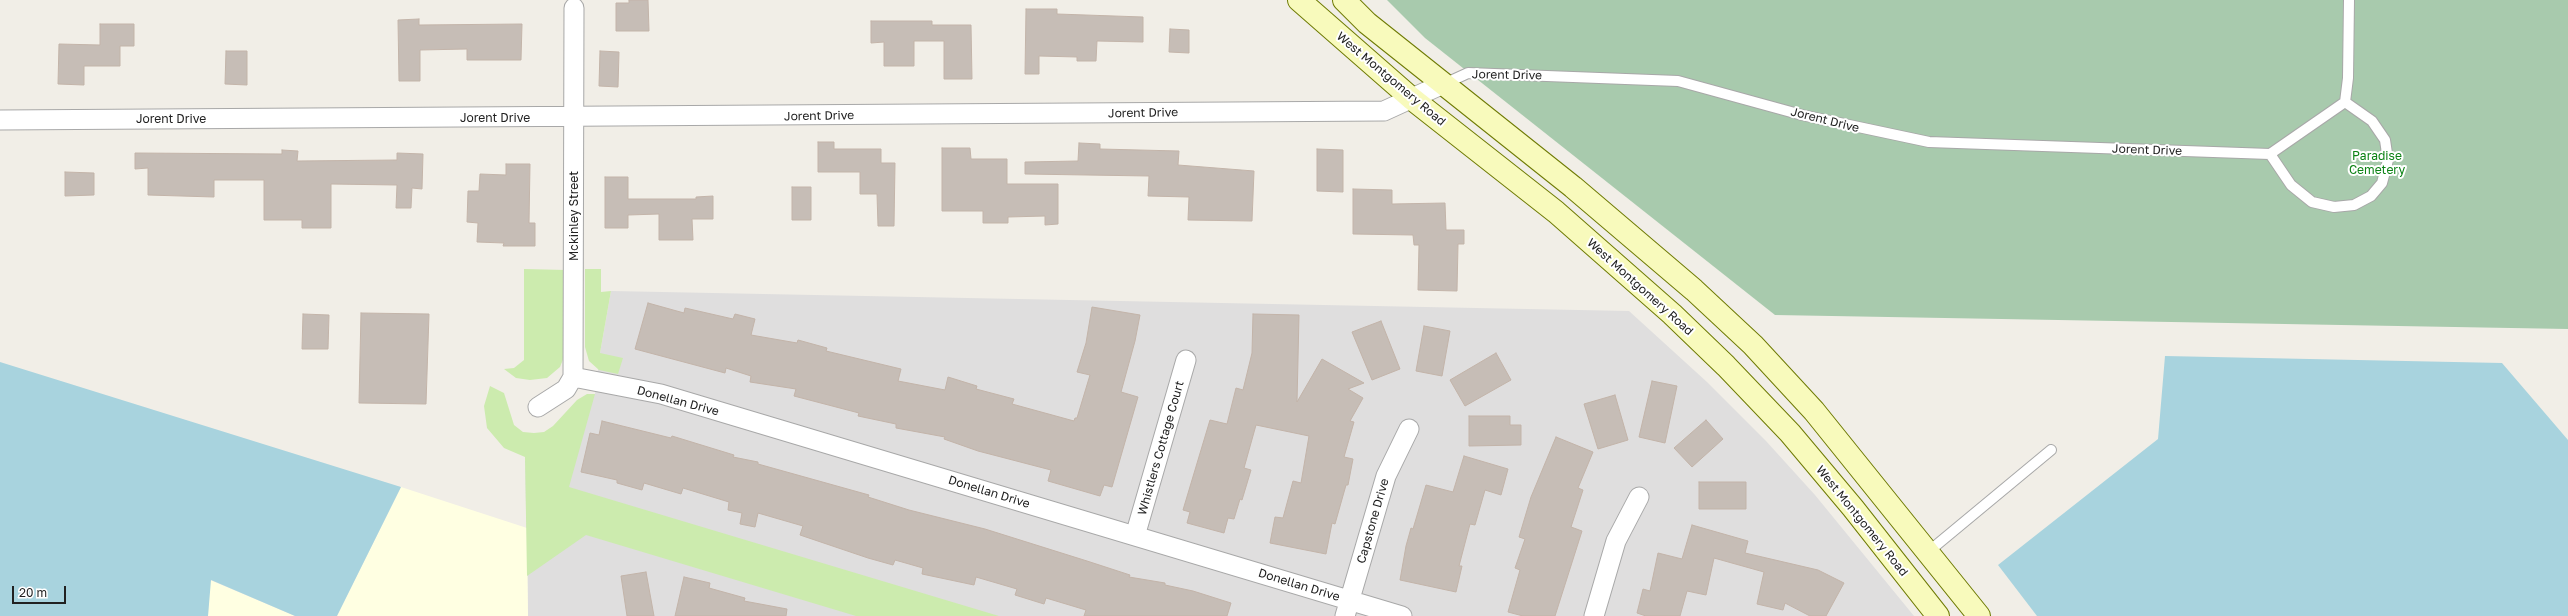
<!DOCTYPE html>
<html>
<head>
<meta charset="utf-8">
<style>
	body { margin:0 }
	#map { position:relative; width:2568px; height:616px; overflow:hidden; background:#f1eee7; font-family:"Golos Text",sans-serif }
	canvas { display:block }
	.scale { position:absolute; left:12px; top:586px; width:54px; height:18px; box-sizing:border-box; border:2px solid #212121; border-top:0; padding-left:5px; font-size:12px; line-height:14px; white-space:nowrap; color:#212121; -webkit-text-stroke:3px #fff; paint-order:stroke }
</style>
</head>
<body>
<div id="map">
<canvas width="2568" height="616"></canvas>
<div class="scale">20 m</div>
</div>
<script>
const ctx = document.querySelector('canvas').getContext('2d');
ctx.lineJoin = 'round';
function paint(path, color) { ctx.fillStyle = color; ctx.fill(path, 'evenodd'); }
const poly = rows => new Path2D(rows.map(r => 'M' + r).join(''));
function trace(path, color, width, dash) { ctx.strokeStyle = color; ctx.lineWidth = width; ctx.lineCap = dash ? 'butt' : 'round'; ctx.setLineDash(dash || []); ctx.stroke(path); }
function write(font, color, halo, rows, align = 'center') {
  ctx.font = font + ' "Golos Text",sans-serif'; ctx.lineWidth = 4; ctx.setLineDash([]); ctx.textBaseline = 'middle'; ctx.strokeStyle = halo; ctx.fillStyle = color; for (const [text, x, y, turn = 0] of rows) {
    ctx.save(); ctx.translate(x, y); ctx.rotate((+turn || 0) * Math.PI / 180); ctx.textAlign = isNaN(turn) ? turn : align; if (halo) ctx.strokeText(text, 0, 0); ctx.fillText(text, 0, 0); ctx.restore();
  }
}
paint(poly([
	[611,291,1629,311,1707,382,1766,441,1815,495,1914,616,528,616,525,457,595,394,600,353]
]), '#dfdede');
paint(poly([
	[401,487,527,528,528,616,337,616],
	[210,580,295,616,208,616]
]), '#ffffe2');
paint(poly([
	[524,269,566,270,566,352,560,367,547,378,530,380,516,378,504,369,514,368,524,360],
	[585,269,601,269,601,292,611,291,600,353,623,358,618,374,599,370,589,361,585,347],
	[490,386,504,393,514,425,523,432,534,433,544,432,553,426,577,400,587,394,595,394,569,487,999,616,856,616,586,535,527,576,525,457,504,448,487,428,484,406]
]), '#ccebae');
paint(poly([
	[1387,0,2568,0,2568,329,1775,315,1425,38]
]), '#a8caad');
paint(poly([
	[2165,356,2502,363,2568,440,2568,616,2037,616,1998,565,2158,439],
	[0,362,401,487,337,616,295,616,211,580,208,616,0,616]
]), '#a8d3de');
const building = poly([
	[629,0,648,0,649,31,616,31,616,3,629,3,629,0],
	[1026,9,1057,9,1057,14,1143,17,1143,42,1097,41,1096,61,1077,61,1077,57,1039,56,1039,74,1025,74,1026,9],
	[419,19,419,25,522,24,521,60,467,60,467,49,420,50,420,81,399,81,398,20,419,19],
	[871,21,932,21,932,25,971,25,972,79,944,79,944,41,914,41,914,66,884,66,884,42,871,43,871,21],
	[100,24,134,24,134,46,120,46,120,66,84,66,84,85,58,84,59,44,100,45,100,24],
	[1170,29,1189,30,1189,53,1169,52,1170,29],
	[226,51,247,51,247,85,225,84,226,51],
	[600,51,619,52,618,87,599,86,600,51],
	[818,142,834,142,834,149,881,149,881,163,895,163,894,226,878,226,877,194,860,194,860,172,818,172,818,142],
	[1079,143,1100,144,1100,149,1179,151,1178,165,1254,171,1252,221,1188,220,1189,197,1148,196,1149,176,1025,174,1025,162,1078,161,1079,143],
	[942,148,970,148,971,159,1007,159,1007,184,1058,184,1058,224,1045,225,1045,216,1008,217,1008,223,983,223,983,211,942,211,942,148],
	[1317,149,1343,150,1343,192,1317,191,1317,149],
	[282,150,298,151,297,161,397,160,397,153,423,154,422,189,412,188,411,208,396,208,397,185,331,184,331,228,302,228,302,220,264,220,264,180,214,180,214,197,148,195,148,168,135,169,135,153,282,154,282,150],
	[506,164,530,164,529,223,535,223,535,246,503,246,504,243,477,242,478,223,467,222,468,191,479,191,480,174,506,175,506,164],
	[65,172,94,173,94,195,65,196,65,172],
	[605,177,628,177,628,199,696,199,696,197,713,196,713,219,692,219,693,240,659,240,659,214,628,215,628,228,605,228,605,177],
	[792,187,811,187,811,220,792,220,792,187],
	[1353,189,1392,190,1392,204,1445,203,1446,230,1464,230,1464,244,1458,244,1457,291,1418,290,1419,245,1414,245,1413,235,1353,234,1353,189],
	[648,303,684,313,685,308,733,319,735,314,755,319,751,335,797,343,798,340,827,348,826,351,901,369,898,381,945,390,948,377,977,386,976,389,1014,399,1012,404,1074,421,1075,418,1077,418,1090,375,1077,372,1086,343,1092,307,1140,315,1135,341,1121,392,1138,397,1112,487,1104,485,1100,496,1048,481,1051,470,978,451,944,439,945,437,896,428,896,424,858,416,859,413,794,396,796,389,750,382,751,376,726,368,725,373,635,349,648,303],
	[361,313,429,314,426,404,359,403,361,313],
	[303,314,329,315,328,349,302,349,303,314],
	[1253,314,1299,315,1297,402,1322,359,1364,383,1348,389,1363,398,1350,421,1354,422,1344,457,1353,459,1348,485,1346,485,1335,524,1332,523,1326,554,1270,543,1275,517,1283,518,1293,481,1301,483,1309,436,1256,425,1244,468,1251,470,1242,500,1240,499,1234,519,1228,518,1224,533,1187,523,1190,512,1183,510,1210,420,1227,424,1236,388,1243,390,1252,353,1253,314],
	[1381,321,1400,369,1372,380,1352,332,1381,321],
	[1424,326,1450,331,1442,376,1416,371,1424,326],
	[1496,353,1511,380,1465,406,1450,380,1496,353],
	[1652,381,1677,386,1665,443,1639,437,1652,381],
	[1615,395,1628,440,1598,449,1584,404,1615,395],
	[1469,416,1510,416,1510,425,1521,425,1521,445,1469,446,1469,416],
	[1706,420,1723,439,1692,467,1674,448,1706,420],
	[602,421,671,438,672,436,734,455,733,457,758,462,758,464,869,495,868,497,909,510,985,529,1087,561,1130,575,1129,577,1165,583,1165,585,1193,591,1231,603,1227,616,1084,616,1086,610,1046,598,1044,604,1015,595,1017,589,976,577,974,585,922,574,923,568,895,560,893,565,868,558,800,535,803,526,758,513,755,527,740,524,742,513,728,510,729,502,683,488,681,494,644,483,642,490,617,483,617,480,581,472,590,433,599,435,602,421],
	[1556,437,1593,452,1578,488,1583,490,1571,527,1582,531,1555,616,1523,616,1508,612,1520,570,1515,568,1525,539,1519,537,1531,497,1556,437],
	[1464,456,1508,469,1501,495,1485,490,1475,525,1470,524,1459,566,1462,566,1456,592,1400,580,1406,546,1411,528,1413,529,1426,485,1453,492,1464,456],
	[1699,482,1746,482,1746,509,1699,509,1699,482],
	[1692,525,1748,541,1745,553,1818,570,1844,583,1826,616,1810,616,1785,603,1783,610,1757,604,1764,572,1714,558,1706,595,1687,591,1680,616,1646,616,1637,613,1643,589,1650,591,1658,553,1682,559,1692,525],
	[646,572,654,616,627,616,621,576,646,572],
	[684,577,710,583,709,588,745,598,744,601,787,609,786,616,675,616,684,577]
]);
paint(building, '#c6bdb6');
trace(building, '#c3b4a9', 1);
const lane = poly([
	[1444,84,1468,73,1678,81,1802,115,1929,142,2270,154],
	[2270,154,2291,185,2312,202,2334,207,2354,205,2371,196,2382,183,2388,160,2385,140,2372,121,2345,102,2348,78,2349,0],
	[2270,154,2345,102],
	[1928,552,2051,450]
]);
const street = poly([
	[0,120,1384,111,1443,84],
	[573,377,661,394,1402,616],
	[538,407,566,389,573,377,574,8],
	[1135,536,1186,360],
	[1345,616,1386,476,1409,429],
	[1594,616,1616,541,1639,497]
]);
const secondary = poly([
	[1299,0,1411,98,1556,212,1672,314,1726,366,1790,433,1853,508,1938,616],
	[1344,0,1367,23,1573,187,1694,290,1753,345,1814,411,1979,616]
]);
trace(lane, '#a8a8a8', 12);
trace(street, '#a8a8a8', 21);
trace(secondary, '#6f7b04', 24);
trace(lane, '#fff', 10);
trace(street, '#fff', 19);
trace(secondary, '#f8fabc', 22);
write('12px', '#212121', '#fff', [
	["Jorent Drive",1507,75,1],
	["West Montgomery Road",1391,79,40],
	["Jorent Drive",1143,113,-1],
	["Jorent Drive",819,116,-1],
	["Jorent Drive",495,118],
	["Jorent Drive",171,119],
	["Jorent Drive",1825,120,14],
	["Jorent Drive",2147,150,2],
	["Mckinley Street",574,216,-90],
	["West Montgomery Road",1640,287,42],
	["Donellan Drive",678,401,15],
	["Whistlers Cottage Court",1161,448,-74],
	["Donellan Drive",989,492,17],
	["Capstone Drive",1373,521,-74],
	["West Montgomery Road",1862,521,51],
	["Donellan Drive",1299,585,17]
]);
write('12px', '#0b8214', '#fff', [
	["Paradise",2377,156],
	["Cemetery",2377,170]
]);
</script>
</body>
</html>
